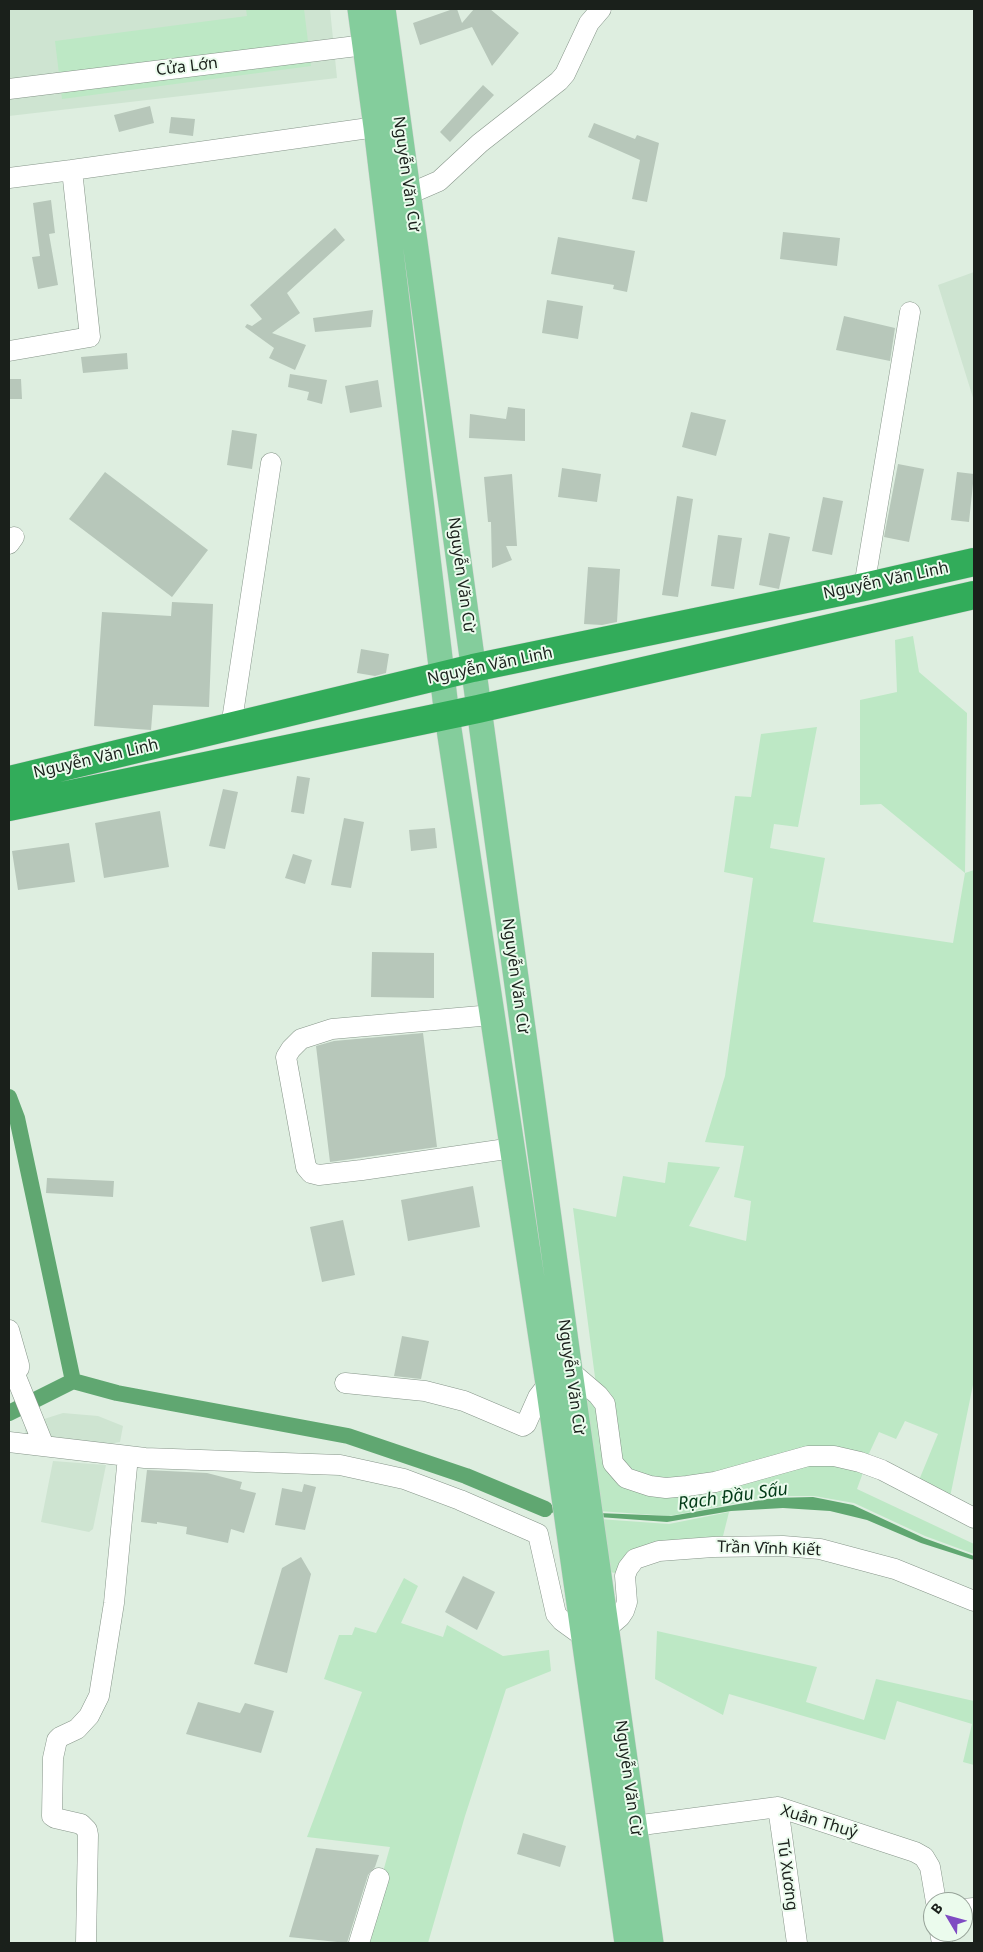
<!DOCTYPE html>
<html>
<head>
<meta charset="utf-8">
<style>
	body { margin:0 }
	#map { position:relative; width:983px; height:1952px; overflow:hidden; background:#deeee0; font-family:"Noto Sans",sans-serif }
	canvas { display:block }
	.frame { position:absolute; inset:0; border:10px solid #1a201b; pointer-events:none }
	.north { position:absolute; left:923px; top:1892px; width:50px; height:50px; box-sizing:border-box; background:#ebfbed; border:1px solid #97a399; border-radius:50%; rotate:307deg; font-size:14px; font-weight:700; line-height:20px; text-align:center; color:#1a201b }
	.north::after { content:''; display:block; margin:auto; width:18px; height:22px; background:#7f4bc3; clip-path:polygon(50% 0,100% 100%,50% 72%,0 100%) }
</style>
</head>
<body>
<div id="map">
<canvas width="983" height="1952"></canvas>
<div class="frame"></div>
<div class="north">B</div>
</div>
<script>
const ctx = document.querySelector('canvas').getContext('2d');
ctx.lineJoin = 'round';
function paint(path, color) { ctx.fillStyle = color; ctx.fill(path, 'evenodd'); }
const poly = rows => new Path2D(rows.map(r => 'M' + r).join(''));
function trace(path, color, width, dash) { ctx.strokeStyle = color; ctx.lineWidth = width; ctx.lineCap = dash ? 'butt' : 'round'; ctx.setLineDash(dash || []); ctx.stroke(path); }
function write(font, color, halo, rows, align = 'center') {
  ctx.font = font + ' "Noto Sans",sans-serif'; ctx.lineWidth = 4; ctx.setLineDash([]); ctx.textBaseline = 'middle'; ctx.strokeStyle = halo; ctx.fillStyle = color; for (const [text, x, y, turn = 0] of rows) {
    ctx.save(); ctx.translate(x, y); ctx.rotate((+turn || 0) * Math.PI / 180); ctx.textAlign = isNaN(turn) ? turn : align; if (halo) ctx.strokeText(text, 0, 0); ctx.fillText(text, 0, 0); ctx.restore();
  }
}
paint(poly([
	[9,9,330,9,337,78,9,116],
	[974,272,974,401,938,285],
	[63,1413,98,1416,123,1426,120,1442,103,1445,26,1442,25,1425],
	[53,1461,106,1465,93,1529,89,1532,41,1522]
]), '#cee4d1');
paint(poly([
	[246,9,304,9,311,66,62,99,55,41,247,16],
	[913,636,919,672,967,713,965,873,974,870,974,1380,949,1502,917,1485,938,1434,905,1421,896,1439,879,1432,866,1460,837,1451,670,1483,634,1475,618,1461,611,1394,596,1385,573,1208,616,1217,623,1176,665,1183,668,1162,720,1167,689,1226,746,1241,751,1201,734,1197,744,1146,705,1142,725,1076,753,878,724,872,735,796,751,797,761,734,817,727,798,827,774,824,770,848,825,858,813,922,953,943,965,873,881,804,860,805,860,700,897,692,895,640],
	[582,1391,592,1396,625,1483,809,1462,865,1467,857,1489,974,1544,974,1554,925,1536,854,1503,814,1496,773,1496,669,1516,599,1511],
	[729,1512,723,1536,662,1541,642,1546,633,1550,615,1573,610,1572,599,1519,669,1524],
	[404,1578,418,1586,401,1623,443,1637,447,1625,503,1656,549,1650,551,1671,506,1689,465,1816,428,1943,363,1943,390,1847,307,1837,362,1692,324,1679,339,1635,352,1635,355,1627,376,1633],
	[657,1631,817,1667,806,1702,864,1720,876,1679,974,1701,974,1765,963,1762,972,1724,897,1701,885,1740,729,1694,723,1715,655,1679]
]), '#bde8c5');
paint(poly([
	[813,1497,853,1505,924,1538,974,1556,974,1560,921,1543,867,1520,830,1511,783,1508,731,1511,667,1522,599,1517,598,1513,671,1516,773,1498]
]), '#60a771');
trace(poly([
	[545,1509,559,1511]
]), '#60a771', 5);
trace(poly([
	[9,1097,17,1118,73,1381],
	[9,1413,73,1381,117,1393,348,1436,466,1476,545,1509]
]), '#60a771', 16);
paint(poly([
	[453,9,457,9,462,23,474,9,490,9,519,33,492,66,472,27,420,45,413,23],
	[483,85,494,95,450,142,440,132],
	[150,106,154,123,119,132,114,115],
	[171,117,195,119,193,136,169,133],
	[594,123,635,139,637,135,659,143,647,202,632,199,640,160,588,137],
	[51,200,55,233,49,234,58,285,38,289,32,257,40,256,33,203],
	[335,228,345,240,287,293,300,313,272,333,306,345,295,370,269,358,274,348,245,327,247,324,252,326,262,319,250,305],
	[783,232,840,238,837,266,780,259],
	[558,237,635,251,627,292,613,289,614,285,551,274],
	[547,300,583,306,578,339,542,333],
	[373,310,371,327,315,332,313,318],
	[844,316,895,328,890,361,836,350],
	[127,353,128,369,83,373,81,357],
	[290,374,327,380,322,404,307,400,309,392,288,387],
	[9,379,21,379,22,399,9,399],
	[378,380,382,407,350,413,345,386],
	[508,407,525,409,525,441,469,438,470,414,506,419],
	[691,412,726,420,716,456,682,447],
	[232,430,257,434,252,469,227,465],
	[898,464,924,469,909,542,884,537],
	[562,468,601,474,597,502,558,497],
	[105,472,208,550,172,597,69,519],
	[957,472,974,474,969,522,951,520],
	[512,474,517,546,506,546,512,560,492,568,491,522,488,522,484,477],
	[677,496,693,499,678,597,662,595],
	[823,497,843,501,832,555,812,551],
	[769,533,790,537,779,589,759,585],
	[718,535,742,538,734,589,711,586],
	[588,567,620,569,617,622,602,625,584,624],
	[172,602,213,604,209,707,153,705,151,730,94,726,102,612,171,616],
	[361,649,389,654,386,673,375,676,357,673],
	[297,776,310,778,304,814,291,812],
	[223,789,238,792,225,849,209,846],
	[160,811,169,867,104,878,95,823],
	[344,818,364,822,351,888,331,885],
	[435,828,437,848,411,851,409,830],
	[69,843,75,882,18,890,12,851],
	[293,854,312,860,305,884,285,878],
	[372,952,434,953,434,998,371,997],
	[423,1033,437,1147,330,1162,316,1046,334,1041],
	[47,1178,114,1181,113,1197,46,1193],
	[473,1186,480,1227,408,1241,401,1200],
	[343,1220,355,1275,322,1282,310,1227],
	[402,1336,429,1341,421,1379,394,1376],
	[147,1470,207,1473,242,1482,240,1489,256,1493,244,1533,231,1529,228,1543,186,1534,187,1527,157,1522,157,1524,141,1522],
	[304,1484,316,1487,305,1530,275,1525,282,1488,302,1492],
	[301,1557,311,1574,287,1673,254,1664,282,1568],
	[463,1576,495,1592,477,1630,445,1612],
	[198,1702,240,1713,245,1703,274,1711,261,1753,186,1734],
	[523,1833,566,1846,560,1867,517,1854],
	[316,1848,379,1855,375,1867,368,1875,347,1943,289,1937]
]), '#b7c7ba');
const minor = poly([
	[9,89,365,45],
	[9,178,72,170],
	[409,194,439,181,480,143,559,81,565,74,589,23,601,9],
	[9,351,90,337,72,170,376,127],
	[9,544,14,537],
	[864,587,910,312],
	[231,727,271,463],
	[492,1015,332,1029,301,1039,291,1049,286,1057,306,1167,311,1173,319,1175,362,1170,513,1148],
	[9,1330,19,1365,19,1368,9,1376],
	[570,1371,598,1395,605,1404,613,1463,626,1478,650,1486,666,1488,687,1486,715,1482,808,1456,834,1456,860,1462,882,1470,974,1518],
	[14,1372,44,1446],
	[345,1383,425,1391,464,1401,523,1426,526,1424,538,1397,548,1384],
	[9,1442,145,1458,340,1465,404,1479,460,1500,538,1534,556,1614,562,1621,584,1637],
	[607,1624,613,1623,620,1617,624,1611,627,1602,625,1576,628,1568,635,1559,659,1551,713,1547,783,1546,820,1549,895,1569,974,1601],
	[778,1807,797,1943],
	[619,1828,778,1807,915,1852,924,1857,930,1867,936,1902],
	[963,1909,974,1908],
	[940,1932,942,1943],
	[86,1943,88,1835,87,1830,81,1824,55,1818,52,1816,53,1758,57,1740,60,1737,77,1729,89,1716,99,1696,114,1603,128,1456],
	[359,1943,379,1878]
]);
const major = poly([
	[360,9,376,127,447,716,548,1384,627,1943],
	[383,9,570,1371,651,1943]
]);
const highway = poly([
	[9,780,473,668,864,587,974,562],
	[9,807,478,709,974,595]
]);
trace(minor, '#869589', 21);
trace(major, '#d1d2d1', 26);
trace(highway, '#d1d2d1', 29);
trace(minor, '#fff', 20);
trace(major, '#84cd9c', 25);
trace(highway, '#32ac5a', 28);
write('16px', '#1a201b', '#ebfbed', [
	["Cửa Lớn",187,67,-7],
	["Nguyễn Văn Cừ",406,174,82],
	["Nguyễn Văn Cừ",461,575,82],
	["Nguyễn Văn Linh",886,581,-12],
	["Nguyễn Văn Linh",490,666,-12],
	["Nguyễn Văn Linh",96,759,-13],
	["Nguyễn Văn Cừ",515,976,82],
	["Nguyễn Văn Cừ",571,1377,82],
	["Trần Vĩnh Kiết",769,1549,2],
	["Nguyễn Văn Cừ",628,1778,82],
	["Xuân Thuỷ",819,1822,17],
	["Tú Xương",787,1875,82]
]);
write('italic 18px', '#033b18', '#ebfbed', [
	["Rạch Đầu Sấu",733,1497,-8]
]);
</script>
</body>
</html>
